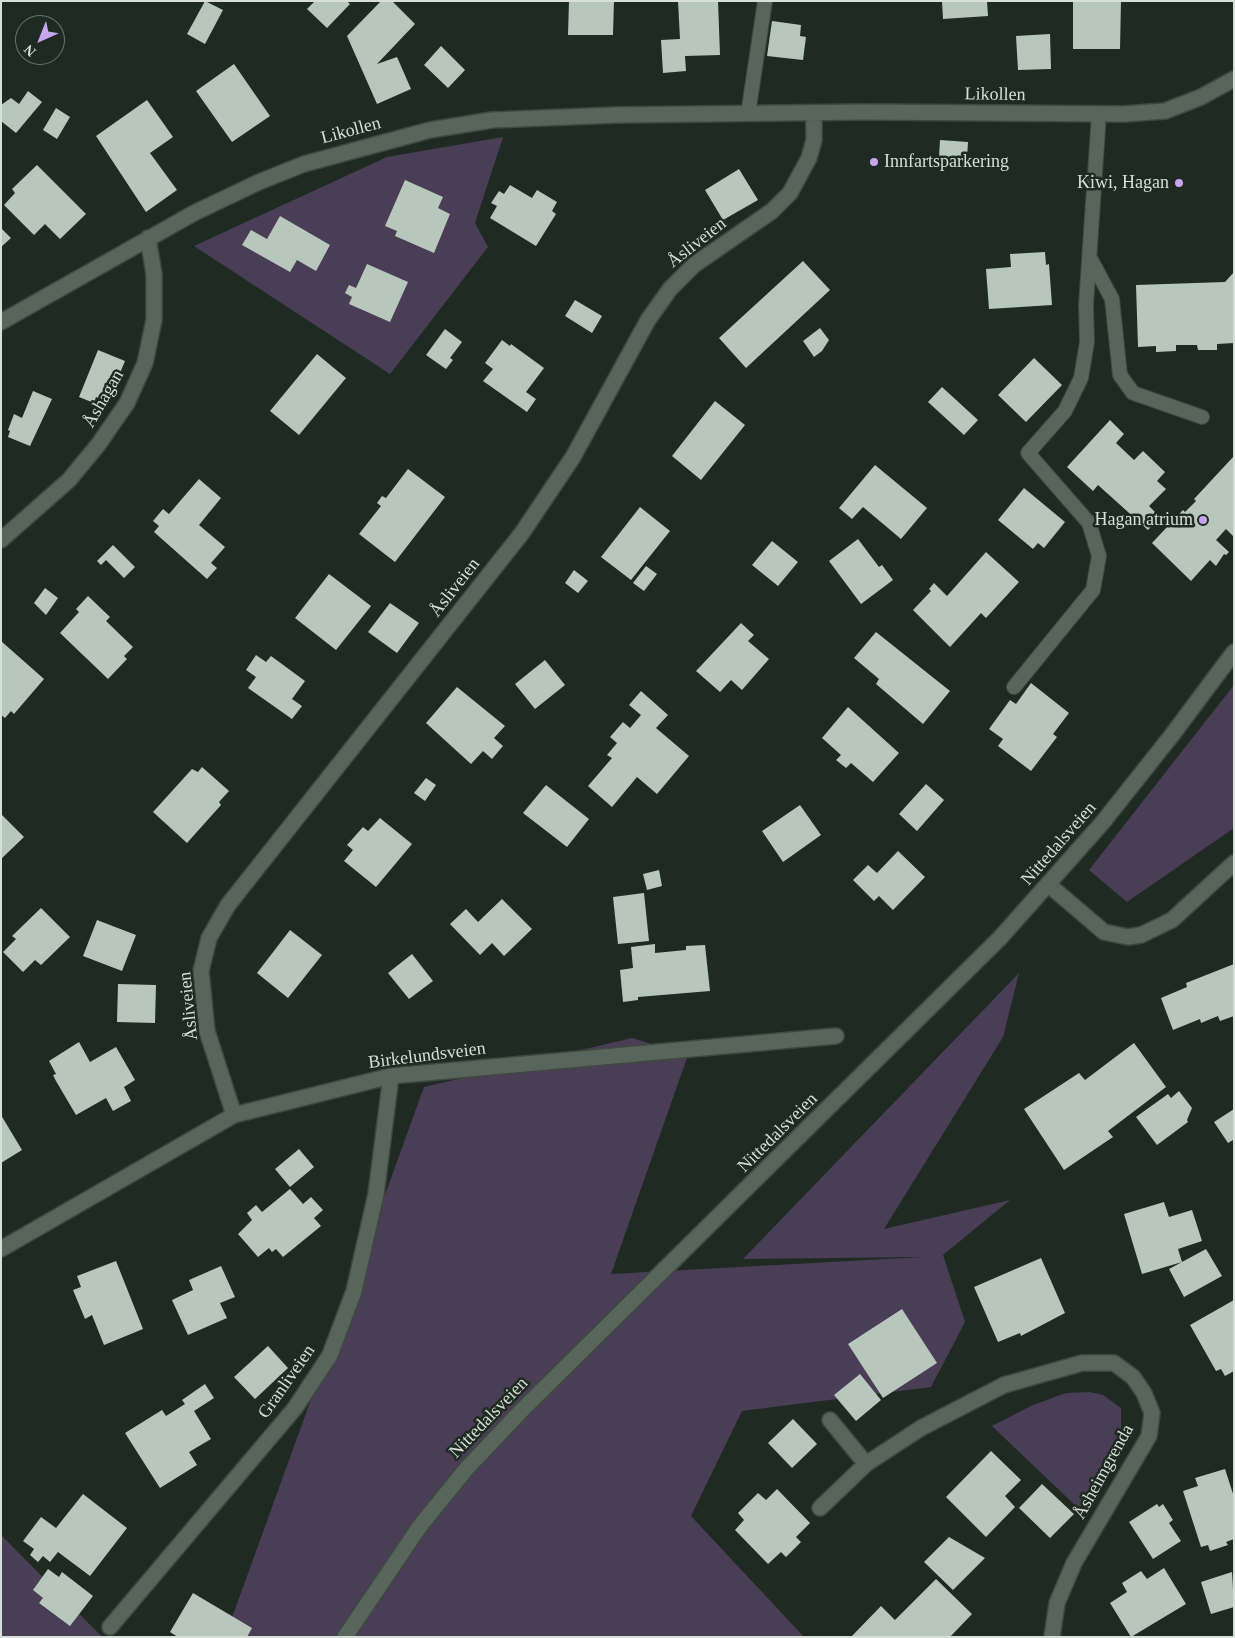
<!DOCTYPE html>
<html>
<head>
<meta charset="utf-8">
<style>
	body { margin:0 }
	#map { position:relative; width:1235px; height:1638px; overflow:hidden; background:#1f2b22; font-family:"Times New Roman",serif }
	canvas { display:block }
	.frame { position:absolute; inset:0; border:2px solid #d7dfd9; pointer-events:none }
	.north { position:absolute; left:15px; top:15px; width:50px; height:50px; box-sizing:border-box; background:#1f2b22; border:1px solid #69736b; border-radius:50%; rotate:224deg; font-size:14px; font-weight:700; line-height:20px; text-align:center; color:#d7dfd9 }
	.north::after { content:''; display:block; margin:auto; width:18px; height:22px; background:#c7a6ef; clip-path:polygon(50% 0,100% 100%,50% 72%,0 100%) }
</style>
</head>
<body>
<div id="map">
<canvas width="1235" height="1638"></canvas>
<div class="frame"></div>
<div class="north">N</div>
</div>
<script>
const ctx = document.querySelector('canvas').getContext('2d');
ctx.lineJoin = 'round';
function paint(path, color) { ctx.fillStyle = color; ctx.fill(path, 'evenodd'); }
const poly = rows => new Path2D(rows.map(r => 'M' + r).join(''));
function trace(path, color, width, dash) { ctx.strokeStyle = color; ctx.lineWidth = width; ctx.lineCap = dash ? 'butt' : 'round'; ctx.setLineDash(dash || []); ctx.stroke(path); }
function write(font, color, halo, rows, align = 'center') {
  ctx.font = font + ' "Times New Roman",serif'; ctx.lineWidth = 5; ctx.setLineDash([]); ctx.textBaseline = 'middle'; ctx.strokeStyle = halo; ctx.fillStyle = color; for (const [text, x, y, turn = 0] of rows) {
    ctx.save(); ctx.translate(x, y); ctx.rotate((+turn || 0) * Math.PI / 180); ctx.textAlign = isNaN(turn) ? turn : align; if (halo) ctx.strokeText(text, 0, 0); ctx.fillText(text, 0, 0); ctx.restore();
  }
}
paint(poly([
	[503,137,475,223,488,247,390,374,194,246,387,157],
	[1234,685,1234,828,1127,902,1089,870],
	[1019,973,1003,1037,884,1229,1010,1200,943,1255,965,1322,931,1387,742,1411,691,1516,804,1637,225,1637,424,1087,632,1038,688,1055,611,1274,923,1257,743,1259],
	[1090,1392,1103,1395,1121,1408,1121,1435,1117,1451,1079,1509,992,1426,1033,1405,1066,1393],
	[1,1535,102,1637,1,1637]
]), '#493e56');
paint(poly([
	[205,1,223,10,205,44,187,34],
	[315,1,347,1,350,4,327,28,307,9],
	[381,1,392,1,415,24,377,64,397,57,411,89,377,104,347,36],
	[569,1,614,1,613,35,568,35],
	[678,1,718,1,720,55,685,56,686,71,663,73,661,40,680,39],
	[942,1,987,1,988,16,943,19],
	[1073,1,1121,1,1120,49,1073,49],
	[772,21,801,25,800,36,806,37,803,60,767,56],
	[1050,34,1051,69,1018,70,1016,36],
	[441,46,465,70,448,88,424,65],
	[234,64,270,116,232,142,196,91],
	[28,91,42,102,16,133,1,121,1,105,11,98,19,104],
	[147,100,173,137,150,153,177,190,146,212,96,136],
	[56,108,70,117,57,139,43,130],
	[940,140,968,142,967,159,939,157],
	[37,165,86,214,60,239,45,224,34,235,4,205,15,193,12,189],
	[739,169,758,200,723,220,705,190],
	[405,180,443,197,438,208,450,214,434,253,395,236,397,231,385,226],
	[510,185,532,198,537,190,557,202,552,211,556,214,536,246,490,218,497,206,491,203,499,191,504,194],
	[280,216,330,245,316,271,297,260,290,272,242,245,251,230,267,239],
	[1,228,11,238,1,247],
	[1045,252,1046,265,1049,264,1052,305,989,309,986,269,1011,267,1010,254],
	[803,261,830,290,746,368,719,338],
	[367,264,408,282,390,322,349,304,352,297,345,293,349,285,356,288],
	[1234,272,1234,343,1217,344,1217,350,1198,350,1197,345,1176,345,1176,351,1156,352,1156,346,1138,347,1136,285,1225,282],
	[575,300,602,316,592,333,565,316],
	[820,328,829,340,822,351,814,357,803,341],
	[445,329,462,342,450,358,453,360,446,369,426,355],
	[502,340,510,346,511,344,544,368,526,392,536,399,527,412,483,381,493,369,485,363],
	[98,350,125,361,108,402,96,397,94,403,79,397],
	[317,354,346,378,299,435,270,411],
	[1034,358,1062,385,1026,422,998,395],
	[942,387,978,420,964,435,928,402],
	[33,391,52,399,30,446,8,437,10,431,8,430,14,414,22,418],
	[715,401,745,425,701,480,672,456],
	[1110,420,1124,434,1116,443,1134,460,1143,451,1165,472,1157,481,1166,489,1149,506,1160,517,1148,530,1098,485,1093,491,1067,467],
	[1234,456,1234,537,1226,529,1216,540,1229,552,1226,555,1224,554,1216,566,1210,560,1191,581,1152,543,1183,510,1185,512,1196,501,1194,499],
	[875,465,927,508,901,539,863,507,852,519,839,508],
	[408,469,445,497,395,562,359,534,381,506,377,503,382,496,386,498],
	[199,479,221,498,199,525,225,547,211,563,217,568,207,579,154,532,159,526,153,521,163,509,169,514],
	[1024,488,1065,522,1044,548,1038,543,1033,549,998,520],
	[640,507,670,531,631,580,601,557],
	[858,539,879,567,882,565,893,580,861,604,829,561],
	[772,541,798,562,778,586,752,565],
	[113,545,135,567,124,578,106,560,101,565,97,561],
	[986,552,1019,582,986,618,981,613,950,647,913,610,931,591,929,589,934,583,947,596],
	[646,566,657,574,644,591,633,583],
	[574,570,588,581,578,593,565,583],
	[329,574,371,606,336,650,295,618],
	[45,588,58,598,46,615,34,603],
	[88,596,110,617,106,621,133,647,124,656,127,659,108,679,60,633,79,612,76,609],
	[390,603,419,623,397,653,368,632],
	[741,623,754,635,748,641,769,659,742,690,731,680,720,692,696,671],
	[876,632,950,691,923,724,876,684,879,679,854,658],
	[1,641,44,679,14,714,11,711,5,718,1,715],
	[256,655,266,662,271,656,305,681,292,699,302,706,292,719,248,688,256,677,246,670],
	[545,660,565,685,535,709,515,684],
	[1031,683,1069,713,1053,734,1057,737,1031,771,998,746,1003,739,989,729,1010,700,1016,704],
	[457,687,505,726,494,738,503,746,492,759,483,751,471,764,426,723],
	[641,691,668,715,656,728,689,756,657,794,637,777,612,807,588,786,612,758,607,755,617,743,610,737,623,722,630,728,641,715,629,705],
	[848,707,899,753,873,782,851,763,846,768,836,760,841,755,822,738],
	[202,767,229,791,219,802,221,805,187,843,153,812,192,769,198,772],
	[426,778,436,785,425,801,414,793],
	[926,784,944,800,917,831,899,814],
	[546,785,589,819,567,847,523,813],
	[800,805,821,835,783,862,762,831],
	[1,814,24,837,1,859],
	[380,818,412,844,376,887,344,861,353,850,347,845,363,827,368,831],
	[898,851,925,877,893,910,879,896,874,901,853,880,868,865,877,873],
	[659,870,662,886,647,890,643,874],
	[644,893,649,941,618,944,613,897],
	[502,899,532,929,504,956,492,943,480,955,450,924,466,909,478,922],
	[41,908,70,937,41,965,35,960,23,972,3,952,16,939,12,936],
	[97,920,136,935,122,971,83,956],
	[290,930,322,955,288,998,257,973],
	[655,944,655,953,686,950,686,946,705,945,710,991,638,997,638,1000,623,1002,620,970,633,968,631,947],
	[412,954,433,981,409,999,388,973],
	[1234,964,1234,1016,1220,1021,1218,1016,1201,1023,1200,1019,1173,1030,1161,998,1187,987,1186,983],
	[118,984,156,985,155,1023,117,1022],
	[79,1042,90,1062,116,1047,135,1080,124,1087,131,1101,113,1111,106,1098,76,1115,56,1081,53,1075,56,1074,49,1061],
	[1134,1043,1166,1087,1108,1131,1113,1137,1064,1170,1024,1109,1079,1073,1085,1080],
	[1179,1091,1192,1108,1187,1120,1188,1122,1157,1145,1136,1117,1168,1094,1171,1098],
	[1234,1109,1234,1142,1233,1140,1228,1143,1214,1122],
	[1,1115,22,1150,1,1163],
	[299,1149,314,1167,290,1187,275,1169],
	[290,1189,303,1204,311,1197,323,1210,314,1218,321,1226,283,1257,276,1249,272,1252,269,1248,258,1257,238,1234,252,1220,247,1213,256,1205,262,1212],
	[1164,1202,1169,1217,1192,1210,1202,1241,1178,1249,1182,1262,1142,1274,1124,1214],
	[1206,1249,1222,1276,1184,1297,1169,1269],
	[1041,1258,1065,1313,1021,1336,1020,1333,998,1342,974,1287],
	[116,1261,143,1329,104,1345,92,1315,85,1319,73,1290,81,1287,77,1276],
	[221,1266,235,1297,220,1303,227,1318,188,1335,172,1300,193,1290,189,1280],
	[1234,1300,1234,1371,1225,1376,1221,1369,1216,1371,1190,1325],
	[902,1309,937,1363,883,1398,848,1344],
	[268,1346,288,1368,255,1399,234,1377],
	[860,1374,881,1400,856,1421,834,1395],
	[205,1384,214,1398,194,1411,211,1439,189,1452,197,1465,160,1488,125,1433,162,1410,166,1416,185,1404,182,1400],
	[793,1419,817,1444,792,1468,768,1443],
	[991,1451,1021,1480,1005,1496,1015,1507,986,1537,946,1497],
	[1225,1469,1234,1497,1234,1539,1226,1542,1228,1545,1210,1551,1208,1545,1201,1547,1183,1491,1198,1486,1195,1478],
	[1042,1484,1074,1514,1050,1538,1019,1508],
	[777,1489,810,1523,796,1537,801,1542,786,1557,781,1552,768,1564,735,1530,744,1520,738,1513,758,1493,766,1500],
	[83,1494,127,1528,90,1576,58,1552,50,1562,43,1556,38,1562,30,1555,34,1549,23,1541,41,1517,56,1528],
	[1157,1504,1159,1507,1163,1504,1173,1520,1169,1523,1181,1541,1153,1559,1129,1522],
	[949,1537,985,1558,953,1590,924,1562],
	[1164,1568,1186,1604,1131,1637,1110,1603,1127,1592,1122,1583,1141,1571,1147,1579],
	[48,1569,59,1577,62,1572,93,1596,70,1626,39,1603,43,1598,33,1590],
	[1232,1572,1234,1607,1211,1614,1201,1582],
	[936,1579,972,1614,950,1637,851,1637,881,1606,895,1620],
	[193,1593,252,1628,247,1637,178,1637,170,1632]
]), '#b8c7bb');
const lane = poly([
	[748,114,765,1],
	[1090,258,1112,299,1120,375,1133,393,1202,417],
	[1014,687,1093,590,1099,556,1089,523,1028,453,1065,411,1081,378,1087,342,1086,305,1099,114]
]);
const street = poly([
	[1,322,194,213,259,182,304,164,430,130,492,120,616,115,865,112,1124,114,1165,111,1201,97,1234,79],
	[1,540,69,480,98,445,127,403,145,363,154,320,154,274,148,238],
	[1049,885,1104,932,1128,937,1141,935,1172,920,1234,863],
	[234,1115,207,1031,201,971,209,938,228,905,522,533,573,457,648,320,670,289,694,265,772,211,790,193,809,158,814,140,814,114],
	[1,1249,234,1115,391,1076,836,1036],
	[830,1420,866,1464],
	[820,1508,866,1464,921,1428,1004,1385,1082,1363,1114,1363,1133,1377,1144,1393,1152,1413,1149,1436,1074,1563,1057,1603,1052,1637],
	[110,1627,295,1408,330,1355,354,1291,376,1194,391,1076]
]);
const secondary = poly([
	[345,1637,420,1526,467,1468,523,1409,1000,938,1103,822,1172,735,1234,652]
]);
trace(lane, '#3f4841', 16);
trace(street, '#3f4841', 18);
trace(secondary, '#3f4841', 18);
trace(lane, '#58655b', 14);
trace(street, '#58655b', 15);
trace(secondary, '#58655b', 15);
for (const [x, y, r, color] of [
	[874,162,5,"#c7a6ef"],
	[1179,183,5,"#c7a6ef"],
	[1203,520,5,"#c7a6ef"]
]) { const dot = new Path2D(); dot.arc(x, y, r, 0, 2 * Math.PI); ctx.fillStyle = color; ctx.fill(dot); trace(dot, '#1f2b22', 2); }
write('18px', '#d7dfd9', '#1f2b22', [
	["Likollen",995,95,1],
	["Likollen",351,131,-15],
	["Åsliveien",697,243,-38],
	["Åshagan",104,399,-60],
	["Åsliveien",455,588,-52],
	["Nittedalsveien",1059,844,-49],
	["Åsliveien",189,1006,-96],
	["Birkelundsveien",427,1056,-7],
	["Nittedalsveien",778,1133,-45],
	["Granliveien",287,1382,-55],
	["Nittedalsveien",489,1418,-46],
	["Åsheimgrenda",1104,1472,-61]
]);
write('18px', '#d7dfd9', '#1f2b22', [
	["Innfartsparkering",884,162,"left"],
	["Kiwi, Hagan",1169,183],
	["Hagan atrium",1193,520]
], 'right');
</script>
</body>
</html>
